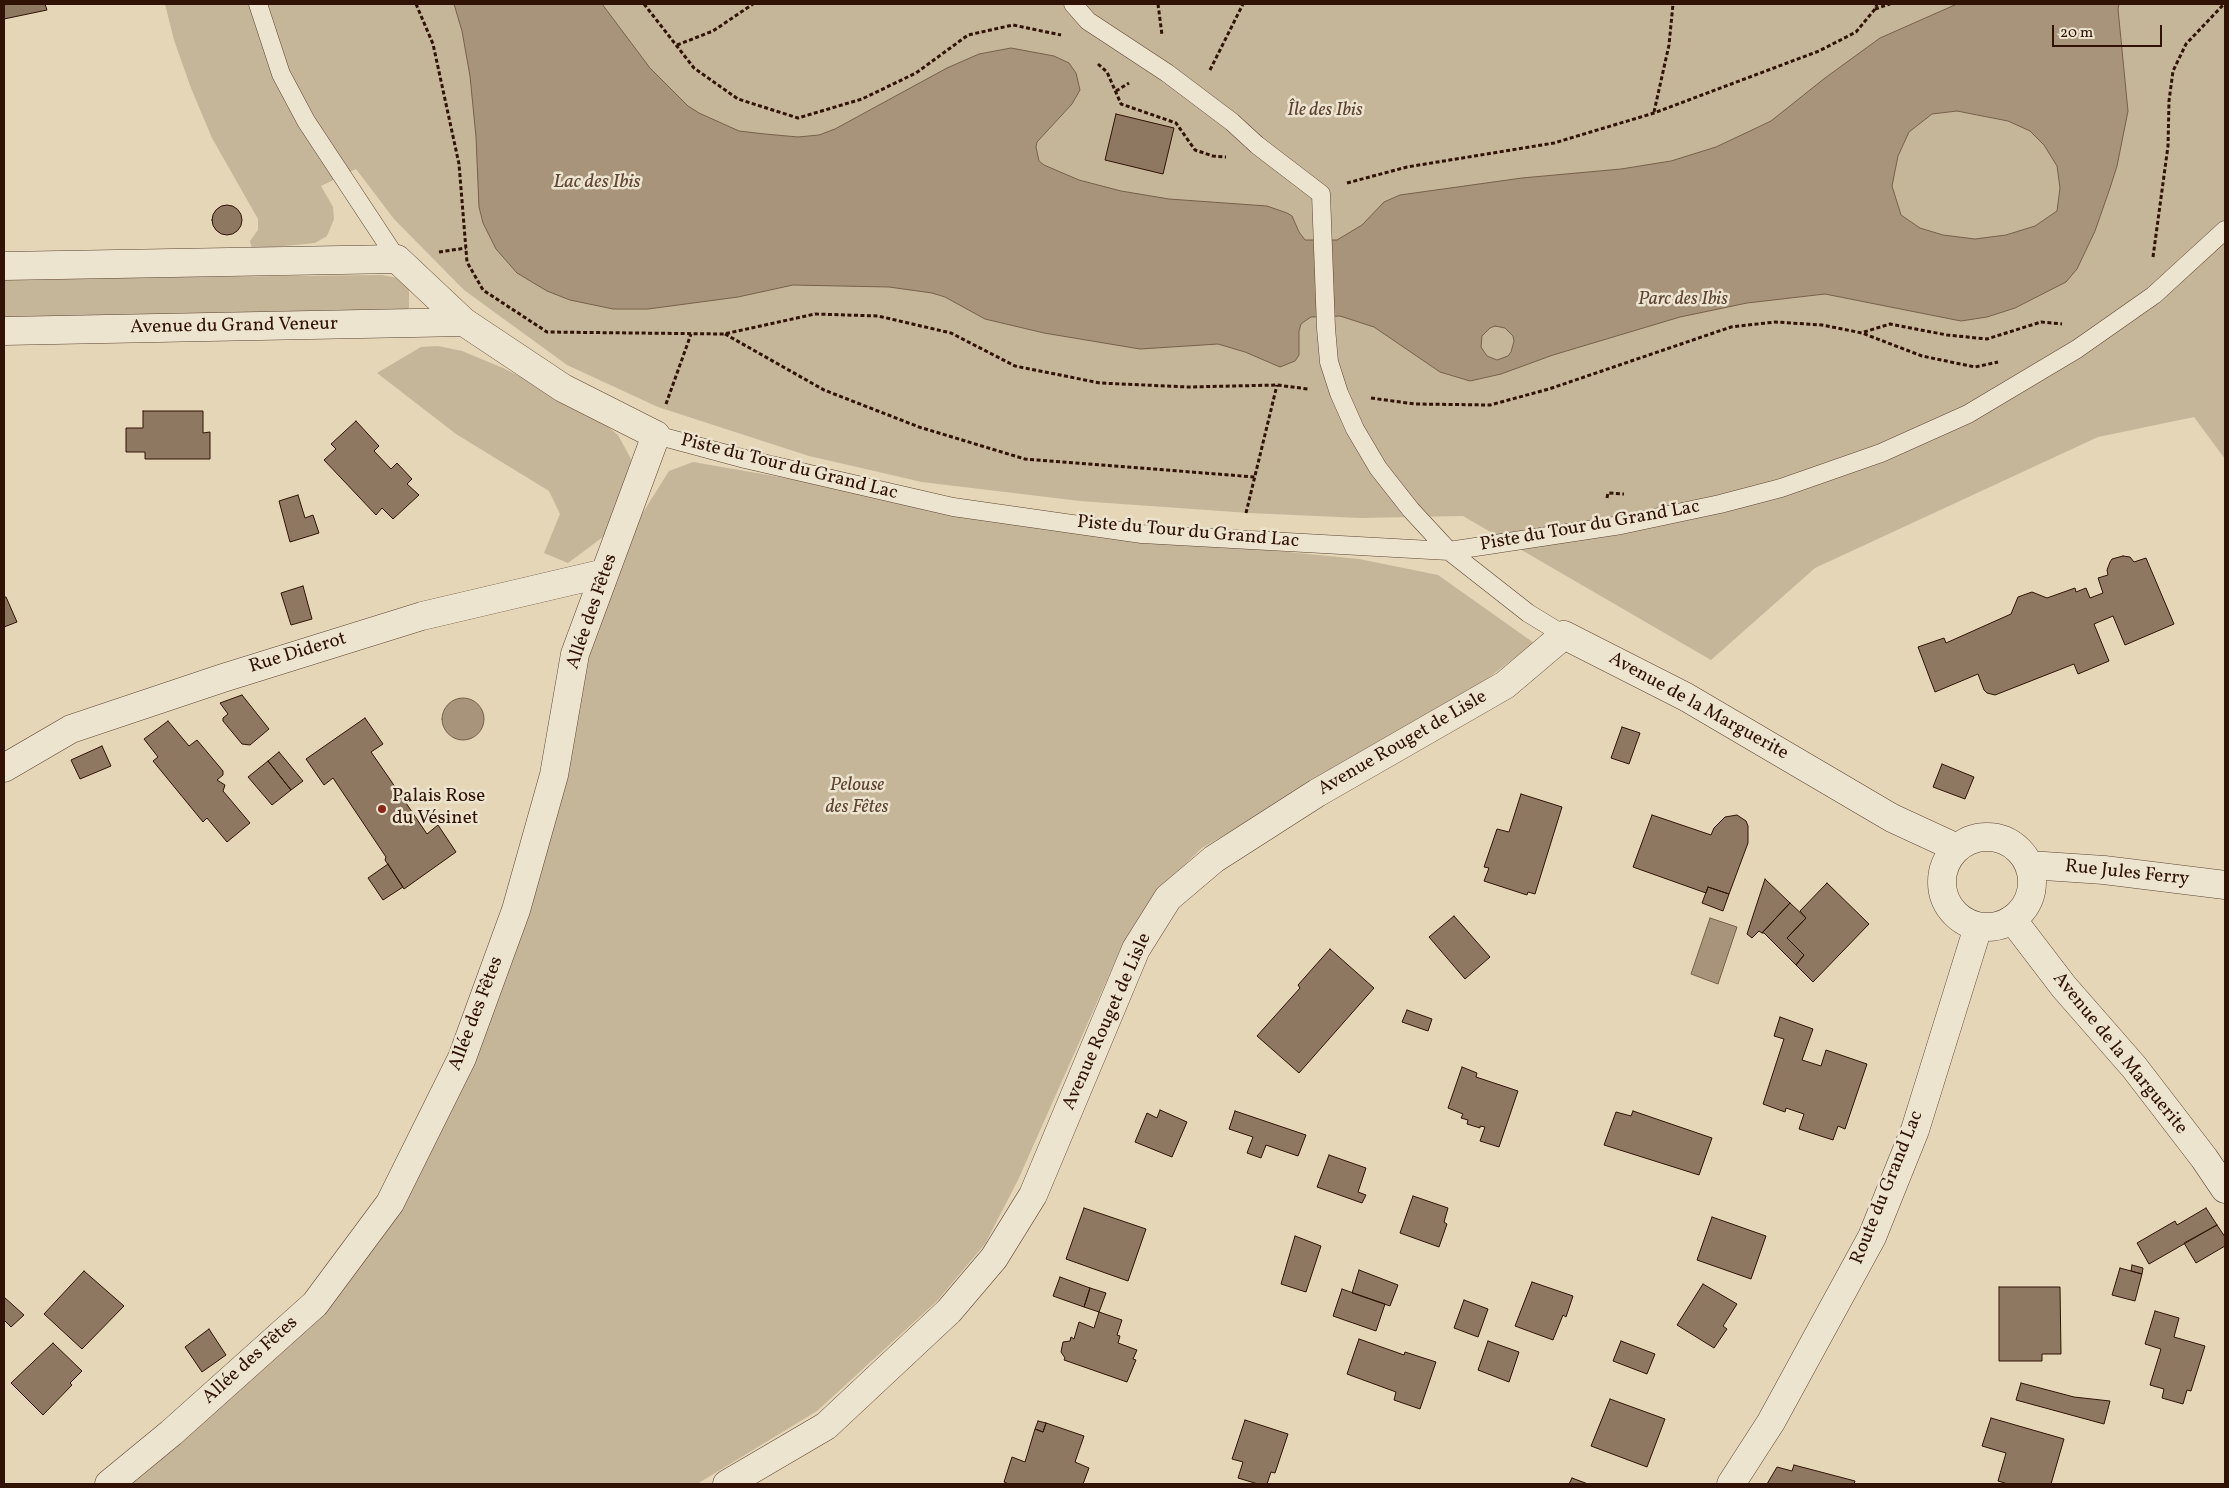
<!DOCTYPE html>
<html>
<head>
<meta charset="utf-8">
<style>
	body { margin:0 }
	#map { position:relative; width:2229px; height:1488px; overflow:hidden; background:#e4d6b7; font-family:Vollkorn,serif }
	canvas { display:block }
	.frame { position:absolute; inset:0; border:5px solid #301305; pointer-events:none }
	.scale { position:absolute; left:2052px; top:25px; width:110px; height:22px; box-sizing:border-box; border:2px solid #301305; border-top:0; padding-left:6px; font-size:15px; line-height:18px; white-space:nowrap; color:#301305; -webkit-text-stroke:4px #ede4d0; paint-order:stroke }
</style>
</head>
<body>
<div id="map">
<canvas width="2229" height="1488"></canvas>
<div class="frame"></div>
<div class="scale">20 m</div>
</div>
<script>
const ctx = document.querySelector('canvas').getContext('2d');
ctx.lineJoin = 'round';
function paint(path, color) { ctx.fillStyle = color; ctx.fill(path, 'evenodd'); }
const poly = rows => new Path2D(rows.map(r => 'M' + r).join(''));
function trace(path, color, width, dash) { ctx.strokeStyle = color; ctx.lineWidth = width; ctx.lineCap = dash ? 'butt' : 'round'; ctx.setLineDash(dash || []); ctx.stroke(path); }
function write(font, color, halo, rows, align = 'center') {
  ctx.font = font + ' Vollkorn,serif'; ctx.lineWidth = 5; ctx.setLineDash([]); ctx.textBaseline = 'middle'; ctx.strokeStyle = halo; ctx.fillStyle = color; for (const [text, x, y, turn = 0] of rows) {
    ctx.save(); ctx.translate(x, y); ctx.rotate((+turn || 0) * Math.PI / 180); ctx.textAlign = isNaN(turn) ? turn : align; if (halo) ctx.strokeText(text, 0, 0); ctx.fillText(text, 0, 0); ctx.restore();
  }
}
paint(poly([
	[165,4,2225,4,2225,459,2194,417,2098,437,1815,568,1711,660,1463,516,1360,518,1249,513,1080,501,922,482,809,456,658,407,567,365,464,290,394,219,356,169,321,186,333,207,334,219,327,236,315,243,252,249,250,241,258,230,258,219,212,138,191,88,174,40],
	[382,275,398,278,409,287,409,308,398,316,4,320,4,279],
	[438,346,462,351,503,368,590,412,618,435,631,459,629,483,607,534,568,563,544,553,560,514,549,491,456,434,377,373,421,347],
	[693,462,953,507,1237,547,1359,559,1438,575,1534,643,1475,688,1202,848,1154,894,1121,948,1018,1180,985,1244,937,1301,817,1411,697,1484,109,1484,315,1304,462,1058,605,573,669,471]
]), '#c5b599');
const water = poly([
	[454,4,602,4,650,68,688,106,699,113,739,131,765,134,798,137,819,135,835,129,947,68,979,54,1011,48,1054,56,1069,63,1076,73,1080,90,1072,104,1037,142,1036,147,1039,161,1044,165,1079,180,1121,191,1169,199,1267,206,1287,213,1292,216,1299,232,1305,240,1337,240,1362,225,1384,202,1400,195,1522,178,1621,169,1671,161,1716,147,1771,121,1825,78,1880,38,1957,4,2119,4,2118,9,2128,111,2117,166,2110,188,2095,231,2077,269,2066,282,2015,308,1987,317,1961,321,1825,294,1747,303,1680,317,1553,355,1501,374,1470,381,1440,372,1374,327,1340,316,1311,317,1305,321,1301,324,1299,331,1299,355,1295,361,1280,367,1245,352,1218,344,1140,349,1044,333,985,319,945,297,932,293,889,287,793,285,738,297,648,309,613,309,570,300,547,291,517,273,496,249,483,223,479,207,476,137,470,76,462,31,454,4],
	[1957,111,2008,121,2030,131,2044,145,2057,166,2060,188,2057,211,2035,226,2006,235,1975,239,1943,235,1920,228,1901,215,1892,186,1898,156,1909,132,1932,114,1957,111],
	[1495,326,1505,328,1513,336,1514,341,1511,352,1508,356,1497,360,1487,356,1481,347,1482,336,1490,328,1495,326],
	'442 719a21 21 0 1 1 42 0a21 21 0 1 1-42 0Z',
	[1710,918,1737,927,1718,984,1691,974,1710,918]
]);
paint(water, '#a7947a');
trace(water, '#77604b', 1);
const building = poly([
	[4,4,45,4,47,10,4,19,4,4],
	[1116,114,1174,128,1163,174,1105,160,1116,114],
	'212 220a15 15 0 1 1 30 0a15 15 0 1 1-30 0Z',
	[143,411,203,411,203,433,210,432,210,459,145,459,145,452,126,452,126,428,143,428,143,411],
	[356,421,379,446,374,451,391,469,397,463,412,479,407,484,419,495,393,519,382,508,376,515,324,460,336,449,331,444,356,421],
	[298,495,305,518,313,515,319,533,290,542,279,501,298,495],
	[2123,556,2130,557,2134,562,2146,558,2174,624,2125,645,2113,616,2094,624,2109,661,2078,674,2074,664,1995,695,1987,693,1984,690,1978,674,1935,692,1918,647,1944,638,1946,643,2011,614,2018,597,2032,592,2047,598,2075,588,2076,592,2086,588,2090,598,2103,593,2098,578,2108,575,2107,570,2110,562,2112,559,2123,556],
	[303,586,312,619,291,625,281,593,303,586],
	[4,597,6,597,17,622,4,627,4,597],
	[242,695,269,729,250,745,242,744,223,721,223,718,228,714,220,703,242,695],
	[365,718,383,744,371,752,389,778,427,834,438,825,456,852,404,889,385,860,386,857,333,778,324,785,306,759,365,718],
	[168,721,189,746,197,740,223,771,223,775,217,780,225,785,223,791,250,823,227,842,207,818,203,822,153,761,158,757,144,739,168,721],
	[1622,727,1640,733,1629,764,1611,758,1622,727],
	[102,746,111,766,80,779,71,760,102,746],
	[279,752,303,781,291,790,268,761,279,752],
	[268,761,291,790,272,805,248,777,268,761],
	[1942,764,1974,777,1965,799,1933,787,1942,764],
	[1521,794,1562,807,1535,894,1528,892,1527,895,1484,881,1489,868,1484,867,1497,829,1509,832,1521,794],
	[1652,815,1711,835,1714,828,1725,817,1737,815,1746,821,1748,826,1748,843,1729,894,1708,887,1706,893,1633,867,1652,815],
	[388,864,403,887,383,900,368,878,388,864],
	[1765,879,1790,903,1762,933,1759,931,1752,938,1747,934,1765,879],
	[1827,883,1869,924,1813,982,1796,965,1804,955,1787,938,1806,918,1800,911,1827,883],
	[1708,887,1729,894,1723,911,1702,903,1708,887],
	[1790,903,1806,918,1787,938,1804,955,1796,965,1764,933,1762,933,1790,903],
	[1454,916,1490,957,1465,979,1429,937,1454,916],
	[1330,949,1374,988,1299,1073,1257,1036,1300,988,1298,985,1330,949],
	[1407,1010,1432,1019,1428,1031,1402,1022,1407,1010],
	[1780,1017,1813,1029,1802,1060,1821,1066,1826,1050,1867,1064,1845,1129,1838,1126,1833,1140,1799,1129,1804,1114,1786,1108,1785,1112,1763,1104,1784,1039,1774,1036,1780,1017],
	[1462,1067,1477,1073,1476,1077,1518,1091,1499,1147,1480,1141,1485,1127,1480,1126,1480,1128,1467,1124,1468,1120,1461,1118,1463,1114,1448,1108,1462,1067],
	[1160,1110,1187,1122,1172,1157,1135,1142,1147,1113,1157,1118,1160,1110],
	[1235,1111,1306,1135,1298,1156,1266,1145,1261,1158,1247,1153,1253,1137,1229,1129,1235,1111],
	[1633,1111,1712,1138,1699,1175,1604,1145,1616,1112,1631,1116,1633,1111],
	[1329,1155,1366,1168,1358,1192,1366,1195,1362,1203,1317,1187,1329,1155],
	[1413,1196,1448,1208,1444,1222,1447,1224,1439,1247,1400,1233,1413,1196],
	[1084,1208,1146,1229,1128,1281,1066,1259,1084,1208],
	[2206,1208,2217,1225,2149,1264,2137,1243,2175,1221,2177,1225,2206,1208],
	[1712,1217,1766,1236,1751,1279,1697,1260,1712,1217],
	[2217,1225,2225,1237,2225,1246,2196,1263,2184,1243,2217,1225],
	[1295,1236,1321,1246,1306,1292,1281,1284,1295,1236],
	[2132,1265,2143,1268,2142,1274,2131,1271,2132,1265],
	[2120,1268,2142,1274,2135,1301,2112,1295,2120,1268],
	[1359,1270,1398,1285,1390,1306,1352,1293,1359,1270],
	[84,1271,124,1306,82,1349,44,1314,84,1271],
	[1060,1277,1090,1288,1084,1307,1053,1296,1060,1277],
	[1532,1282,1573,1296,1566,1317,1563,1315,1553,1340,1515,1326,1532,1282],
	[1703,1284,1737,1304,1723,1326,1727,1329,1714,1348,1677,1325,1703,1284],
	[1999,1287,2060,1287,2061,1354,2042,1354,2042,1361,1999,1361,1999,1287],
	[1090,1288,1106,1293,1099,1312,1084,1307,1090,1288],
	[1342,1289,1385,1304,1376,1331,1333,1316,1342,1289],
	[4,1297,24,1315,11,1327,4,1320,4,1297],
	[1464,1300,1488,1309,1478,1337,1454,1328,1464,1300],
	[2155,1311,2179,1318,2174,1337,2205,1346,2191,1391,2187,1390,2183,1404,2162,1398,2164,1389,2150,1385,2161,1349,2145,1344,2155,1311],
	[1099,1312,1122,1320,1117,1335,1120,1336,1118,1343,1137,1350,1133,1359,1136,1360,1127,1382,1064,1360,1065,1358,1061,1352,1063,1342,1070,1341,1071,1337,1074,1339,1079,1322,1094,1328,1099,1312],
	[209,1329,226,1355,202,1372,185,1347,209,1329],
	[1359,1339,1404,1355,1405,1352,1436,1362,1420,1409,1394,1400,1396,1392,1347,1374,1359,1339],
	[1488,1341,1519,1352,1509,1382,1478,1370,1488,1341],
	[1621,1341,1655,1354,1647,1374,1613,1361,1621,1341],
	[53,1343,82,1371,70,1383,72,1385,43,1415,11,1383,53,1343],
	[2021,1383,2074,1397,2110,1401,2104,1424,2016,1400,2021,1383],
	[1610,1399,1665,1419,1647,1467,1591,1446,1610,1399],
	[1991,1418,2064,1439,2051,1484,2008,1484,1998,1481,2006,1453,1982,1446,1991,1418],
	[1245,1420,1288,1434,1275,1473,1271,1472,1267,1484,1258,1484,1238,1478,1243,1462,1232,1459,1245,1420],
	[1038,1421,1046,1423,1043,1432,1035,1429,1038,1421],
	[1046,1423,1084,1436,1075,1462,1089,1468,1083,1484,1009,1484,1004,1482,1012,1457,1025,1462,1035,1429,1043,1432,1046,1423],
	[1794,1465,1855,1481,1854,1484,1767,1484,1777,1467,1792,1471,1794,1465],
	[1572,1478,1588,1484,1569,1484,1572,1478]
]);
paint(building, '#8e7862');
trace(building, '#301305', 1);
const lane = poly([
	[258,4,281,74,306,121,397,259],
	[1073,4,1088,21,1167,73,1232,122,1257,145,1321,194,1326,328,1329,362,1339,393,1355,429,1378,468,1411,510,1449,551,1528,613,1564,635],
	[656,435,745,459,953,507,1142,534,1449,551,1621,525,1720,504,1781,488,1881,453,1968,414,2077,349,2154,295,2225,230]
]);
const street = poly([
	[4,266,397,259,464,322,563,388,656,435,575,654,554,775,516,910,462,1058,390,1203,315,1304,171,1433,109,1484],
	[4,331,464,322],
	[4,768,71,729,223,678,422,616,605,573],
	'1942 882a45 45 0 1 1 90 0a45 45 0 1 1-90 0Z',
	[2029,865,2104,870,2225,885],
	[2012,919,2064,987,2134,1067,2204,1158,2225,1189],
	[727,1484,826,1426,949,1311,994,1258,1033,1195,1136,949,1168,898,1214,859,1317,793,1505,685,1564,635,1686,697,1892,818,1957,848],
	[1731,1484,1771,1422,1872,1237,1915,1130,1978,927]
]);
trace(lane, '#5d4432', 19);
trace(street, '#5d4432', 29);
trace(poly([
	[416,4,433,44,459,164,467,262,483,290,547,332,724,334,815,314,878,316,951,333,1015,366,1100,383,1188,387,1277,385,1308,389],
	[644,4,694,68,738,99,798,118,862,99,916,73,968,35,1013,25,1061,35],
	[1158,4,1162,35],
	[1875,9,1890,4],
	[677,45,713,31,753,4],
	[1098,64,1107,72,1121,104,1176,123,1195,150,1213,156,1226,157],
	[1210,70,1243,4],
	[1116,91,1129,83],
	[1654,112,1669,45,1673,4],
	[1347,183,1407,167,1554,143,1654,113,1819,51,1856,32,1875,9,1877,4],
	[439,252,466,248],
	[2153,257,2168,146,2169,101,2173,71,2186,44,2224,4],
	[1864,332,1890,324,1947,335,1987,339,2041,322,2062,324],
	[725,334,824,390,919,427,1025,459,1255,477],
	[1371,398,1415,404,1490,405,1549,389,1731,327,1775,322,1822,325,1862,333,1922,356,1975,367,1998,362],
	[666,404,691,334],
	[1607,498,1608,493,1624,494],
	[1246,513,1277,385]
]), '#301305', 3, [4, 2.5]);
trace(lane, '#ede4d0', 18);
trace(street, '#ede4d0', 28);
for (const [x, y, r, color] of [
	[382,809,5,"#8f2418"]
]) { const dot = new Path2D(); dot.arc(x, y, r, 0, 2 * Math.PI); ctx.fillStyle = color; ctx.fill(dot); trace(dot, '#ede4d0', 2); }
write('italic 19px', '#5d4431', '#ede4d0', [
	["Île des Ibis",1325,112],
	["Parc des Ibis",1683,301],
	["Pelouse",857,787],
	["des Fêtes",857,809]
]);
write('19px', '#301305', '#ede4d0', [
	["Avenue du Grand Veneur",234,327,-1],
	["Piste du Tour du Grand Lac",789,468,14],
	["Piste du Tour du Grand Lac",1590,527,-10],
	["Piste du Tour du Grand Lac",1188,533,5],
	["Allée des Fêtes",593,612,-71],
	["Rue Diderot",298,654,-17],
	["Avenue de la Marguerite",1698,707,29],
	["Avenue Rouget de Lisle",1403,744,-30],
	["Rue Jules Ferry",2127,874,6],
	["Allée des Fêtes",477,1014,-69],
	["Avenue Rouget de Lisle",1108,1022,-66],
	["Avenue de la Marguerite",2119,1054,51],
	["Route du Grand Lac",1888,1188,-68],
	["Allée des Fêtes",251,1361,-42]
]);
write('19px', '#301305', '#ede4d0', [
	["Palais Rose",392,798],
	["du Vésinet",392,820]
], 'left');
write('italic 20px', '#604734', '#ede4d0', [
	["Lac des Ibis",597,183]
]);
</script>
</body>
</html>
